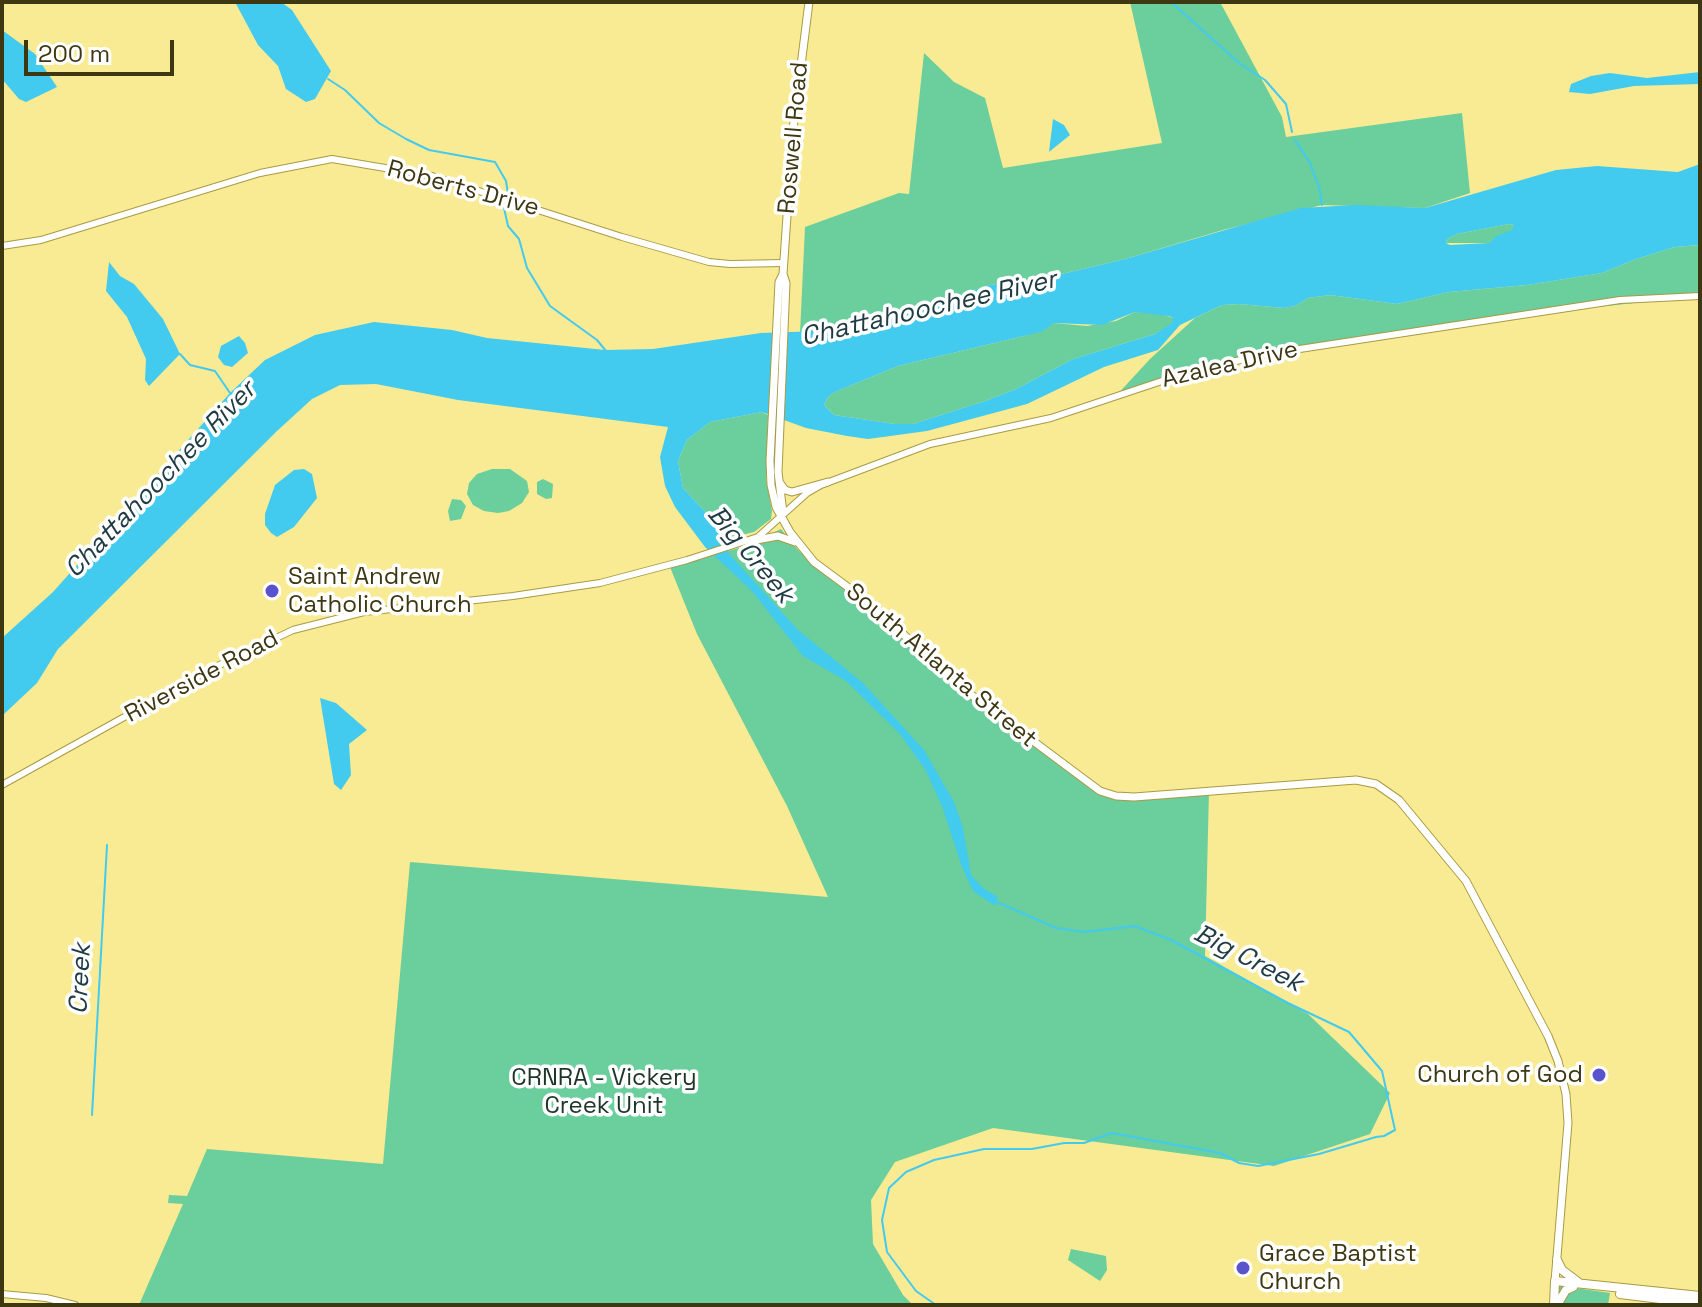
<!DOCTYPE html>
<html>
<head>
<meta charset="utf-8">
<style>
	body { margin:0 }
	#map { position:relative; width:1702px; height:1307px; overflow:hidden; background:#f9eb93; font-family:"Space Grotesk",sans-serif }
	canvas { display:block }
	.frame { position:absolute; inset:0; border:4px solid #3d3712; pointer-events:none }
	.scale { position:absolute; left:24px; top:40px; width:150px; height:36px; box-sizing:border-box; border:4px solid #3d3712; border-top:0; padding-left:10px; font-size:24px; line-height:28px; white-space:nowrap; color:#3d3712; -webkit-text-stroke:6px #fff; paint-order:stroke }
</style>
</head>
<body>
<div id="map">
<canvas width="1702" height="1307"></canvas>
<div class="frame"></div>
<div class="scale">200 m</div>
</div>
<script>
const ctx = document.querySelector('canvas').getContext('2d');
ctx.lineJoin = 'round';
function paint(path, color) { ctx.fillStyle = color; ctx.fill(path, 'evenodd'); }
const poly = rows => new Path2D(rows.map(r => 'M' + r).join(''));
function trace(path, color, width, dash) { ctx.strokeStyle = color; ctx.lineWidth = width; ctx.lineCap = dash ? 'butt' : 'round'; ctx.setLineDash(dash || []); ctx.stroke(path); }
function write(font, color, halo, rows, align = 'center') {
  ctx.font = font + ' "Space Grotesk",sans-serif'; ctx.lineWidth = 7; ctx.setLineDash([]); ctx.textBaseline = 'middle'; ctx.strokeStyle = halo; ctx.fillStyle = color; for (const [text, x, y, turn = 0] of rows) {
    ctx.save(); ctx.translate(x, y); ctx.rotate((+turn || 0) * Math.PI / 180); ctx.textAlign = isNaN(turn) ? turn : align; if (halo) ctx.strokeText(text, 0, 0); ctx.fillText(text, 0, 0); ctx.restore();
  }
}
paint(poly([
	[1130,2,1220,2,1282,117,1286,137,1462,113,1470,193,1425,208,1322,205,1223,230,1125,259,1049,277,989,285,851,330,800,333,805,227,899,193,909,194,924,53,954,82,985,98,1003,168,1162,143],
	[1509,224,1514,225,1513,230,1496,237,1489,243,1446,243,1447,239,1457,234],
	[1700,245,1700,296,1560,311,1252,359,1114,398,1150,359,1195,318,1222,305,1239,304,1284,308,1295,306,1308,298,1330,295,1397,304,1449,292,1527,285,1602,273,1636,259,1675,247],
	[1135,312,1160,313,1173,318,1173,323,1155,334,1073,359,1016,389,985,401,913,424,895,424,834,415,824,405,828,397,835,392,898,366,1024,336,1054,323,1087,326,1116,321],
	[762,412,768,415,766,479,772,511,771,519,754,532,725,539,714,521,683,488,678,461,687,440,710,422],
	[492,469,510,469,527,481,529,492,522,503,509,511,498,513,484,511,473,505,467,494,469,483,477,474],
	[543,479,553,484,552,498,546,499,537,494,537,482],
	[452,499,461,500,466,506,461,519,450,521,448,511],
	[781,529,799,551,1072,773,1097,791,1125,796,1209,791,1205,956,1308,1014,1390,1093,1370,1134,1274,1166,993,1128,895,1162,871,1200,873,1244,903,1295,913,1305,139,1305,183,1204,168,1203,169,1195,187,1196,207,1149,383,1164,410,862,828,897,787,806,697,634,670,567,746,546],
	[1071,1249,1106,1256,1107,1270,1100,1281,1068,1260],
	[1555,1285,1610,1293,1608,1305,1554,1305]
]), '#6ace9d');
paint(poly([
	[235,2,281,2,292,10,331,71,315,99,306,102,286,89,278,66,258,45],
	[2,30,35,54,57,87,26,102,19,99,2,79],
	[1700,72,1700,84,1634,86,1590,94,1569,92,1571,84,1591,76,1610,73,1647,78],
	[1053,119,1064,125,1070,135,1049,152],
	[1700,164,1700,245,1675,247,1636,259,1602,273,1527,285,1449,292,1397,304,1330,295,1308,298,1295,306,1284,308,1239,304,1222,305,1180,325,1158,350,1104,367,1027,404,927,431,868,439,847,436,806,428,762,412,710,422,687,440,678,461,683,488,714,521,723,535,730,555,798,630,863,683,924,750,954,802,963,828,971,875,983,888,998,897,995,906,973,891,962,867,942,806,925,769,900,734,846,681,803,656,752,591,705,547,675,507,665,486,660,457,668,427,458,400,376,384,340,385,312,399,277,431,58,649,37,683,2,716,2,638,53,592,230,393,265,360,315,335,374,322,452,330,487,338,605,350,653,349,761,333,851,330,989,285,1049,277,1125,259,1301,208,1355,205,1425,208,1556,170,1597,166,1678,172],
	[1509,224,1514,225,1512,230,1496,236,1489,243,1450,245,1446,243,1447,239,1457,234],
	[1135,312,1169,316,1173,318,1172,323,1155,334,1073,359,1016,389,985,401,913,424,895,424,834,415,824,405,828,397,835,392,898,366,1024,336,1043,331,1054,323,1102,325],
	[109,262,120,276,134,284,163,319,180,354,149,386,145,380,146,359,127,317,106,291],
	[239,336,245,343,248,353,232,367,224,365,218,357,221,346],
	[304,469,312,474,317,498,294,527,277,537,271,533,265,525,265,514,275,485,294,470],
	[320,698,336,703,367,730,349,744,351,775,341,790,334,784]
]), '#43caef');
trace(poly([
	[1171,2,1239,63,1265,80,1286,104,1292,132],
	[328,79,345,90,379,123,406,139,429,150,495,162,506,181,508,194],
	[1295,140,1310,163,1319,187,1322,205],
	[504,208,508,226,519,239,527,268,550,306,597,340,606,351],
	[180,354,190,365,215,371,230,393],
	[92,1115,107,845],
	[936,1305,916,1291,887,1252,882,1220,889,1188,906,1172,934,1160,984,1149,1032,1149,1064,1143,1084,1143,1112,1133,1220,1153,1239,1163,1258,1166,1319,1154,1376,1137,1384,1136,1395,1130,1382,1071,1349,1032,1288,1003,1171,940,1135,926,1083,932,1056,928,997,902]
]), '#43caef', 2);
const secondary = poly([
	[2,246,41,240,260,173,332,159,432,176,622,237,709,262,730,264,784,263],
	[2,785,209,670,293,630,364,612,513,596,600,583,687,560,758,537,807,493,821,485,930,444,1051,418,1192,371,1267,354,1620,300,1700,296],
	[2,1294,46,1298,75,1305]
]);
const primary = poly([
	[809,2,793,129,783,274,779,282,770,461,771,485,776,507,790,532,814,562,876,608,950,679,1100,791,1116,796,1134,797,1356,780,1376,784,1399,800,1466,881,1548,1036,1558,1061,1566,1094,1568,1123,1555,1281],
	[780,483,785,490,792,492,828,482],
	[783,513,778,472,786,283,783,274],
	[751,541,778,536,795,542]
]);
const highway = poly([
	[1557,1260,1562,1270,1578,1282],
	[1620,1294,1700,1304],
	[1554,1305,1555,1281,1700,1296],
	[1557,1305,1566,1290,1573,1287]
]);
trace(secondary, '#a89b43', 8);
trace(primary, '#a89b43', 9);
trace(highway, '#a89b43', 10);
trace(secondary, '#fff', 6);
trace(primary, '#fff', 7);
trace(highway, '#fff', 8);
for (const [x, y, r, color] of [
	[272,591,8,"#5a54cc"],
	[1599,1075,8,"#5a54cc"],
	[1243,1268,8,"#5a54cc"]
]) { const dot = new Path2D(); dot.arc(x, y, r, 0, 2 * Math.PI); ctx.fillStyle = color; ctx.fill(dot); trace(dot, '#fff', 3); }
write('24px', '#3d3712', '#fff', [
	["Roswell Road",794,138,-85],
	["Roberts Drive",463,189,15],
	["Azalea Drive",1230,365,-13],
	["South Atlanta Street",941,666,40],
	["Riverside Road",202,677,-28]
]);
write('24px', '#3d3712', '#fff', [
	["Saint Andrew",288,577],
	["Catholic Church",288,605],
	["Church of God",1583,1075,"right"],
	["Grace Baptist",1259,1254],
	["Church",1259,1282]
], 'left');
write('24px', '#1e3529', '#fff', [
	["CRNRA - Vickery",604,1078],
	["Creek Unit",604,1106]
]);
write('italic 26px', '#1f3b43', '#fff', [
	["Chattahoochee River",929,309,-13],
	["Chattahoochee River",161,480,-46],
	["Big Creek",750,555,50],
	["Big Creek",1248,959,27],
	["Creek",81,979,-87]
]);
</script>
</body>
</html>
